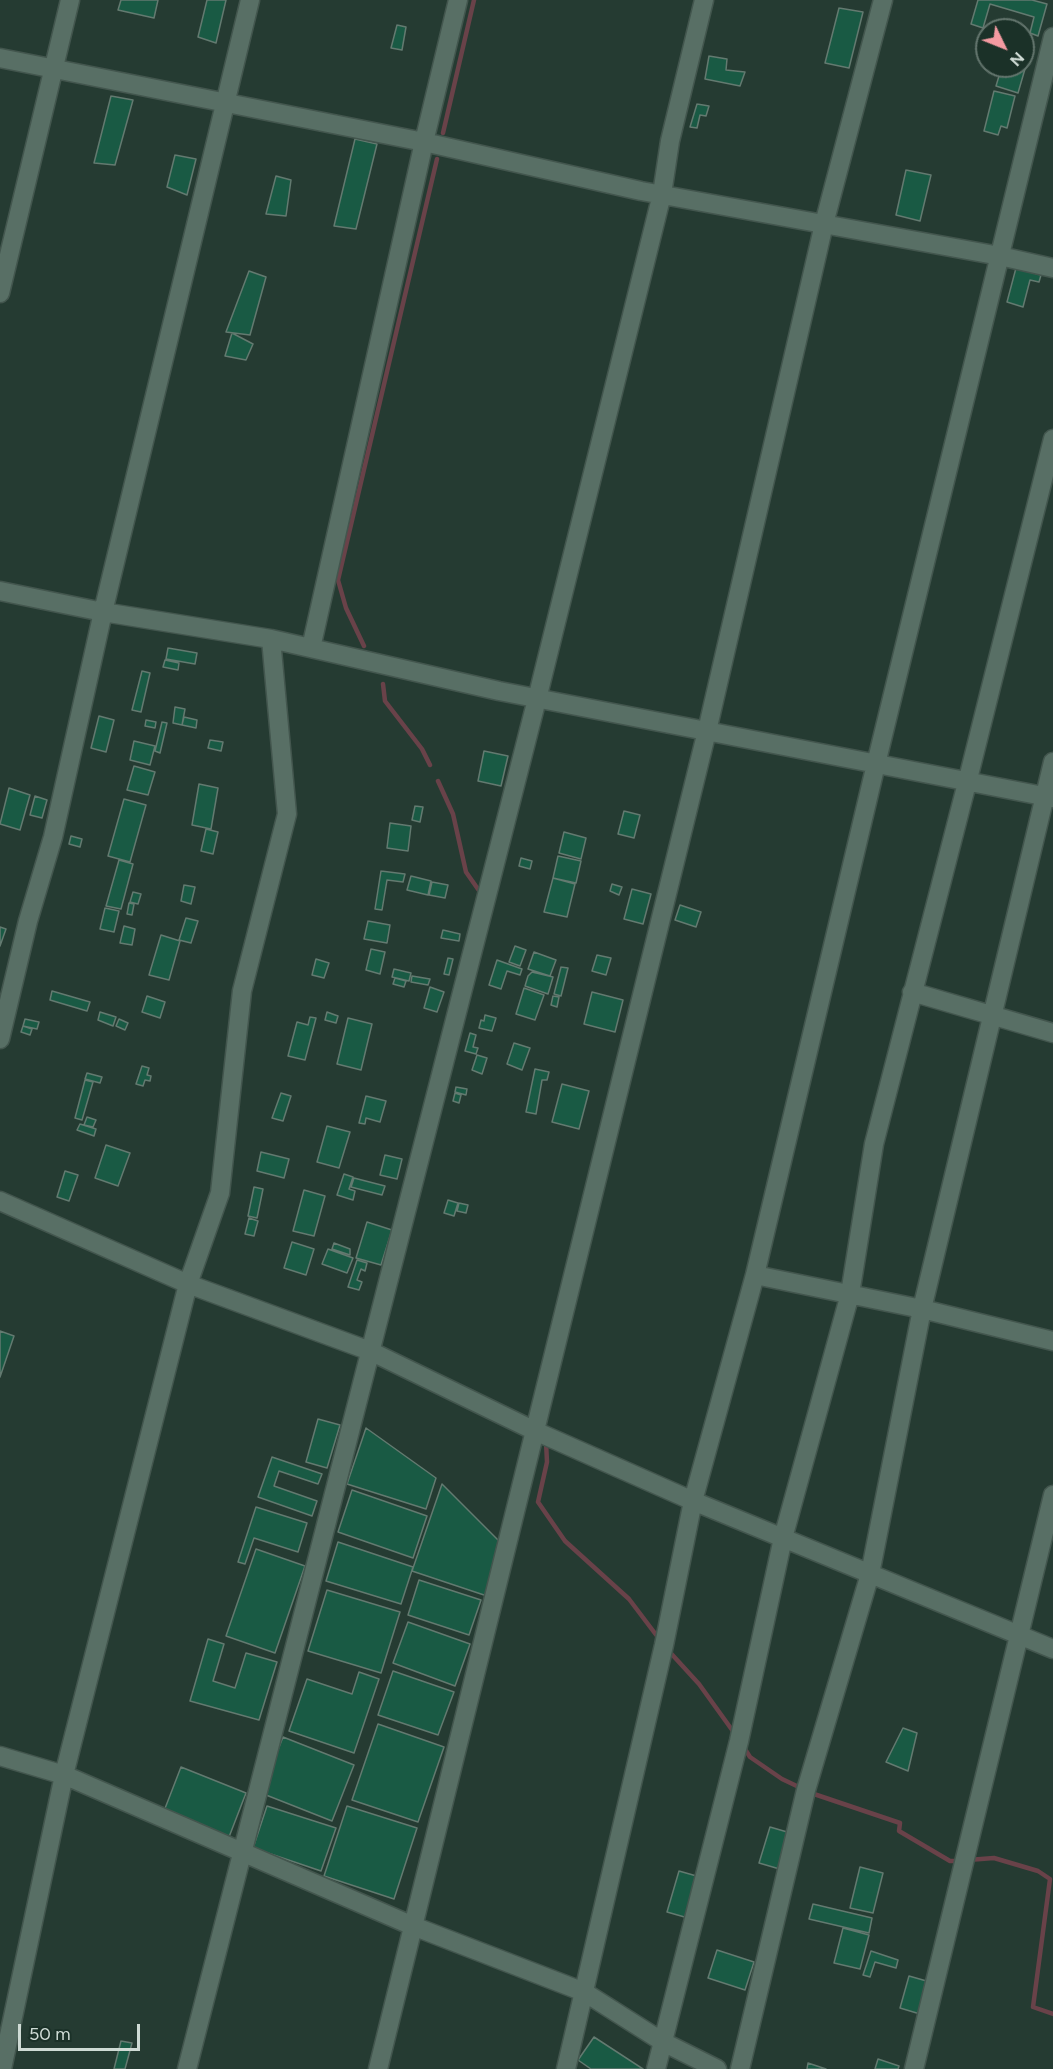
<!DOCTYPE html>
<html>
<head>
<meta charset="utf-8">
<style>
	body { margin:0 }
	#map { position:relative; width:1053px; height:2069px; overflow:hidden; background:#253b32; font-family:Figtree,sans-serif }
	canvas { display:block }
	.north { position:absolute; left:975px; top:18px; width:60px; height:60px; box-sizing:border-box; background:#1b3128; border:2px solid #63756d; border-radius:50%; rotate:133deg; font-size:16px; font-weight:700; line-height:24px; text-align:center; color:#cfdbd5 }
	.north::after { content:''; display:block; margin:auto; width:21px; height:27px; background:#f49aa1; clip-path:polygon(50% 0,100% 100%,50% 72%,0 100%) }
	.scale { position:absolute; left:18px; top:2024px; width:122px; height:27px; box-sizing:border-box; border:3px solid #cfdbd5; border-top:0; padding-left:8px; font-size:18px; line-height:21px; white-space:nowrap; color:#cfdbd5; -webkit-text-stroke:4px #1b3128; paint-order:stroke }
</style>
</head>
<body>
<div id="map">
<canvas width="1053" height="2069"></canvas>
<div class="north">N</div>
<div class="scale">50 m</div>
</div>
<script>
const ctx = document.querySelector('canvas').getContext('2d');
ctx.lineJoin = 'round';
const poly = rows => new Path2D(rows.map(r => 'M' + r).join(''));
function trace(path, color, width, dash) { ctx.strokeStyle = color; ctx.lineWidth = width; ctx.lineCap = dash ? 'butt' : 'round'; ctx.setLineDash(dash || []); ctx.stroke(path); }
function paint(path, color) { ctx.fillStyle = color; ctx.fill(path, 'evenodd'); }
trace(poly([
	[443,133,474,0],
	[364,646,346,608,338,580,437,159],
	[383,684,385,701,422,749,430,765],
	[438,781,453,814,466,872,480,892],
	[546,1442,547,1462,538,1502,565,1541,629,1599,660,1640],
	[667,1649,699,1684,735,1734],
	[743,1746,750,1757,782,1779,801,1788],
	[811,1793,900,1823,899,1831,950,1861,960,1861],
	[968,1860,994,1858,1038,1871,1050,1879,1033,2007,1053,2014]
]), '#694249', 4.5);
const building = poly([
	[121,0,158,0,154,18,118,10,121,0],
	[207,0,226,0,216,43,198,37,207,0],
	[978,0,1032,0,1047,4,1038,36,1030,33,1034,17,990,4,983,28,971,24,978,0],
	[839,8,863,12,849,68,825,63,839,8],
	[397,25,406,27,402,50,391,48,397,25],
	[709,56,727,59,726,70,745,72,740,86,705,79,709,56],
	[1023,61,1027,62,1018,93,996,86,1002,66,1023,66,1023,61],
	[994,91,1015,96,1007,128,1001,126,998,135,984,131,994,91],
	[111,96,133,100,115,165,94,163,111,96],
	[697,104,709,106,706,116,700,115,697,128,690,127,697,104],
	[355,139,377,144,356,229,334,226,355,139],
	[175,155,196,159,187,195,167,187,175,155],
	[906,170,931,175,920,221,896,215,906,170],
	[276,176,291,180,286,216,266,214,276,176],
	[1016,268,1041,275,1039,282,1030,280,1023,307,1007,302,1016,268],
	[249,271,266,277,250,335,226,332,249,271],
	[232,333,253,344,246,360,225,356,232,333],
	[168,648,197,653,195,664,166,659,168,648],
	[165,660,179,663,178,670,163,667,165,660],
	[142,671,150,673,141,712,132,710,142,671],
	[175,707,185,709,182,725,173,723,175,707],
	[99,716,114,720,106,752,91,748,99,716],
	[184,717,197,720,196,728,182,725,184,717],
	[146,720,156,722,155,728,145,726,146,720],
	[162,722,167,723,160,753,155,751,162,722],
	[210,740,223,742,221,751,208,748,210,740],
	[134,741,155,746,150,765,130,760,134,741],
	[484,751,508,756,501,786,478,781,484,751],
	[134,766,155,772,148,795,127,790,134,766],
	[199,784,218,788,211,829,192,825,199,784],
	[9,788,30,795,20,830,0,824,9,788],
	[35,796,47,800,42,818,30,815,35,796],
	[124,799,146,805,130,862,108,856,124,799],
	[415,806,423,807,420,822,412,820,415,806],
	[624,811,640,815,634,838,618,834,624,811],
	[390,823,411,826,408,851,387,848,390,823],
	[206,829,218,832,213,854,201,851,206,829],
	[564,832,586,838,581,859,559,853,564,832],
	[71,836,82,839,80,847,69,844,71,836],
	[558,856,581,861,576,883,553,878,558,856],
	[521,858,532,861,530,869,519,866,521,858],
	[119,860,133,864,121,909,106,906,119,860],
	[381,871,405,874,403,882,387,880,382,910,375,909,381,871],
	[411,876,431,881,428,895,407,890,411,876],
	[553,878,575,884,567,917,544,912,553,878],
	[432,882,448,885,445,898,429,895,432,882],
	[612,884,622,887,619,895,610,891,612,884],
	[184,885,195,887,191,904,181,901,184,885],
	[632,889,651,894,643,924,624,919,632,889],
	[133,892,141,894,138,904,130,902,133,892],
	[129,903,134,904,132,915,127,914,129,903],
	[680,905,701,912,696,927,675,920,680,905],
	[105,908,119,911,114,932,100,929,105,908],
	[186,918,198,921,191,943,179,940,186,918],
	[368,921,390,925,387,943,364,939,368,921],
	[124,926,135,929,132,945,120,943,124,926],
	[0,927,6,929,0,946,0,927],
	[443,930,460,934,459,941,441,938,443,930],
	[161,935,180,941,169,980,149,975,161,935],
	[515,946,526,950,520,966,509,962,515,946],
	[371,949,385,952,380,974,366,970,371,949],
	[534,952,556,960,550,976,528,969,534,952],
	[597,955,611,958,606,975,592,971,597,955],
	[448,958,453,959,449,975,444,974,448,958],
	[316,959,329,963,324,978,312,975,316,959],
	[497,960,522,969,520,975,507,971,501,989,489,985,497,960],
	[561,967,568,968,561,996,554,994,561,967],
	[394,969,411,973,409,981,392,977,394,969],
	[532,972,553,977,548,994,525,986,528,976,532,972],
	[412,976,430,979,428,985,411,982,412,976],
	[395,978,406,981,404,987,393,984,395,978],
	[430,987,444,992,437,1012,424,1008,430,987],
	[524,988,544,995,535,1020,516,1014,524,988],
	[52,991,90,1002,87,1011,50,1000,52,991],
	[592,992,623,1000,615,1032,584,1024,592,992],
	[147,996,165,1002,160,1018,142,1012,147,996],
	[553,996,559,997,557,1007,551,1005,553,996],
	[100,1012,116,1017,113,1026,98,1020,100,1012],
	[327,1012,338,1016,336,1023,325,1020,327,1012],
	[485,1015,496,1018,492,1031,479,1028,481,1020,484,1021,485,1015],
	[310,1017,316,1018,305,1060,288,1056,297,1022,308,1025,310,1017],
	[348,1018,372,1024,361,1070,337,1064,348,1018],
	[25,1019,39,1022,37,1029,23,1026,25,1019],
	[119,1019,128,1023,125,1030,116,1026,119,1019],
	[23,1026,32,1029,30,1035,21,1032,23,1026],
	[470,1033,476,1035,473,1047,478,1048,476,1054,465,1051,470,1033],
	[514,1043,530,1048,522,1070,507,1064,514,1043],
	[477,1055,487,1058,482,1074,472,1070,477,1055],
	[142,1066,149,1068,147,1075,151,1076,150,1081,145,1080,143,1086,136,1084,142,1066],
	[535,1069,549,1072,547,1080,542,1080,536,1114,526,1112,535,1069],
	[87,1073,102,1077,100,1083,85,1079,87,1073],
	[85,1080,93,1082,82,1120,75,1118,85,1080],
	[562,1084,589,1091,579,1129,552,1122,562,1084],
	[456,1087,467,1089,466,1095,455,1092,456,1087],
	[281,1093,291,1096,283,1121,272,1118,281,1093],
	[455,1093,461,1095,459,1103,453,1101,455,1093],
	[366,1096,386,1101,380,1122,366,1118,365,1124,359,1123,366,1096],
	[87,1117,96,1120,93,1127,84,1125,87,1117],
	[80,1124,96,1129,94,1136,77,1130,80,1124],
	[327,1126,350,1132,339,1168,317,1162,327,1126],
	[106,1145,130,1153,118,1186,95,1178,106,1145],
	[261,1152,289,1159,284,1178,257,1171,261,1152],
	[385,1155,402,1159,397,1179,380,1175,385,1155],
	[65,1171,78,1175,69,1201,57,1197,65,1171],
	[344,1174,353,1177,349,1189,355,1191,353,1200,337,1195,344,1174],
	[354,1178,385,1186,382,1195,351,1187,354,1178],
	[254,1187,263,1189,257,1218,248,1216,254,1187],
	[304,1190,325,1196,314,1236,293,1231,304,1190],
	[448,1200,458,1203,454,1216,444,1213,448,1200],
	[459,1203,468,1205,466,1213,457,1211,459,1203],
	[249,1218,258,1221,254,1236,245,1234,249,1218],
	[367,1222,392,1230,381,1265,356,1258,367,1222],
	[292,1242,314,1249,306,1275,284,1268,292,1242],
	[334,1243,350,1249,350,1255,332,1249,334,1243],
	[328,1249,353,1258,347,1273,322,1264,328,1249],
	[357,1260,367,1263,365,1271,361,1269,357,1280,362,1282,359,1290,348,1287,357,1260],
	[0,1331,14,1336,0,1377,0,1331],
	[318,1419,340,1425,327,1468,306,1462,318,1419],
	[366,1428,436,1478,426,1509,347,1484,366,1428],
	[272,1457,322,1474,318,1484,279,1471,274,1486,317,1501,312,1516,258,1497,272,1457],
	[442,1484,506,1548,490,1597,412,1571,442,1484],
	[352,1490,427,1516,413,1558,338,1532,352,1490],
	[256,1507,307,1523,298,1552,254,1538,245,1564,238,1562,256,1507],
	[338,1542,413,1567,401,1604,326,1581,338,1542],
	[256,1549,305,1566,275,1653,226,1636,256,1549],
	[419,1580,481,1600,469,1635,408,1615,419,1580],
	[327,1590,400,1612,381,1673,308,1651,327,1590],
	[408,1622,470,1644,455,1686,393,1663,408,1622],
	[208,1639,224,1644,213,1681,235,1688,246,1653,277,1662,259,1720,190,1701,208,1639],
	[393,1671,454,1692,438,1735,378,1715,393,1671],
	[359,1672,379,1679,354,1753,289,1731,307,1679,352,1694,359,1672],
	[378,1724,444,1747,418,1822,352,1800,378,1724],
	[903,1728,917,1733,908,1771,886,1762,903,1728],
	[283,1737,354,1765,332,1821,261,1793,283,1737],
	[181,1767,246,1793,229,1837,164,1811,181,1767],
	[267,1806,336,1828,321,1871,253,1848,267,1806],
	[347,1806,417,1828,394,1899,324,1876,347,1806],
	[770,1827,794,1834,783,1870,759,1863,770,1827],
	[860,1867,883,1873,873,1913,850,1908,860,1867],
	[679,1871,700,1877,688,1918,667,1912,679,1871],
	[813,1904,872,1918,869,1933,809,1919,813,1904],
	[843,1928,869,1935,860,1969,834,1963,843,1928],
	[717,1950,754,1962,745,1990,708,1978,717,1950],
	[871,1951,898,1960,896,1968,875,1962,870,1977,863,1975,871,1951],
	[909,1976,930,1982,920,2014,900,2008,909,1976],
	[594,2037,643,2069,591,2069,578,2060,594,2037],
	[121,2041,132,2043,125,2069,114,2069,121,2041],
	[878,2059,899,2066,898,2069,875,2069,878,2059],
	[808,2063,826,2069,807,2069,808,2063]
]);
paint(building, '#195a44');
trace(building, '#637a70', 1.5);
const minor = poly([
	[0,58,424,142,641,191,1000,256,1053,268],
	[0,293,70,0],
	[0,591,103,612,271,639,499,691,1053,798],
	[311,648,424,142,458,0],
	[912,992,1053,1033],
	[0,1039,28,921,53,837,103,612,250,0],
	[0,1201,188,1284,370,1351,535,1431,693,1501,1053,1649],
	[755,1275,922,1309,1053,1341],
	[0,1756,64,1775,413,1926,584,1992,663,2042,717,2069],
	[2,2069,64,1775,188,1284,220,1193,242,991,287,814,271,639],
	[187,2069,537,699,662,194,670,141,704,0],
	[378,2069,707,731,824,224,883,0],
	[566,2069,664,1645,693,1501,755,1275,876,764,1053,37],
	[656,2069,739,1741,783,1538,850,1294,874,1144,967,783,1053,439],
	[740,2069,806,1790,870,1574,922,1309,1053,762],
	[914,2069,1053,1495]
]);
trace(minor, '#43564e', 21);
trace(minor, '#586f65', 18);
</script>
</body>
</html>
